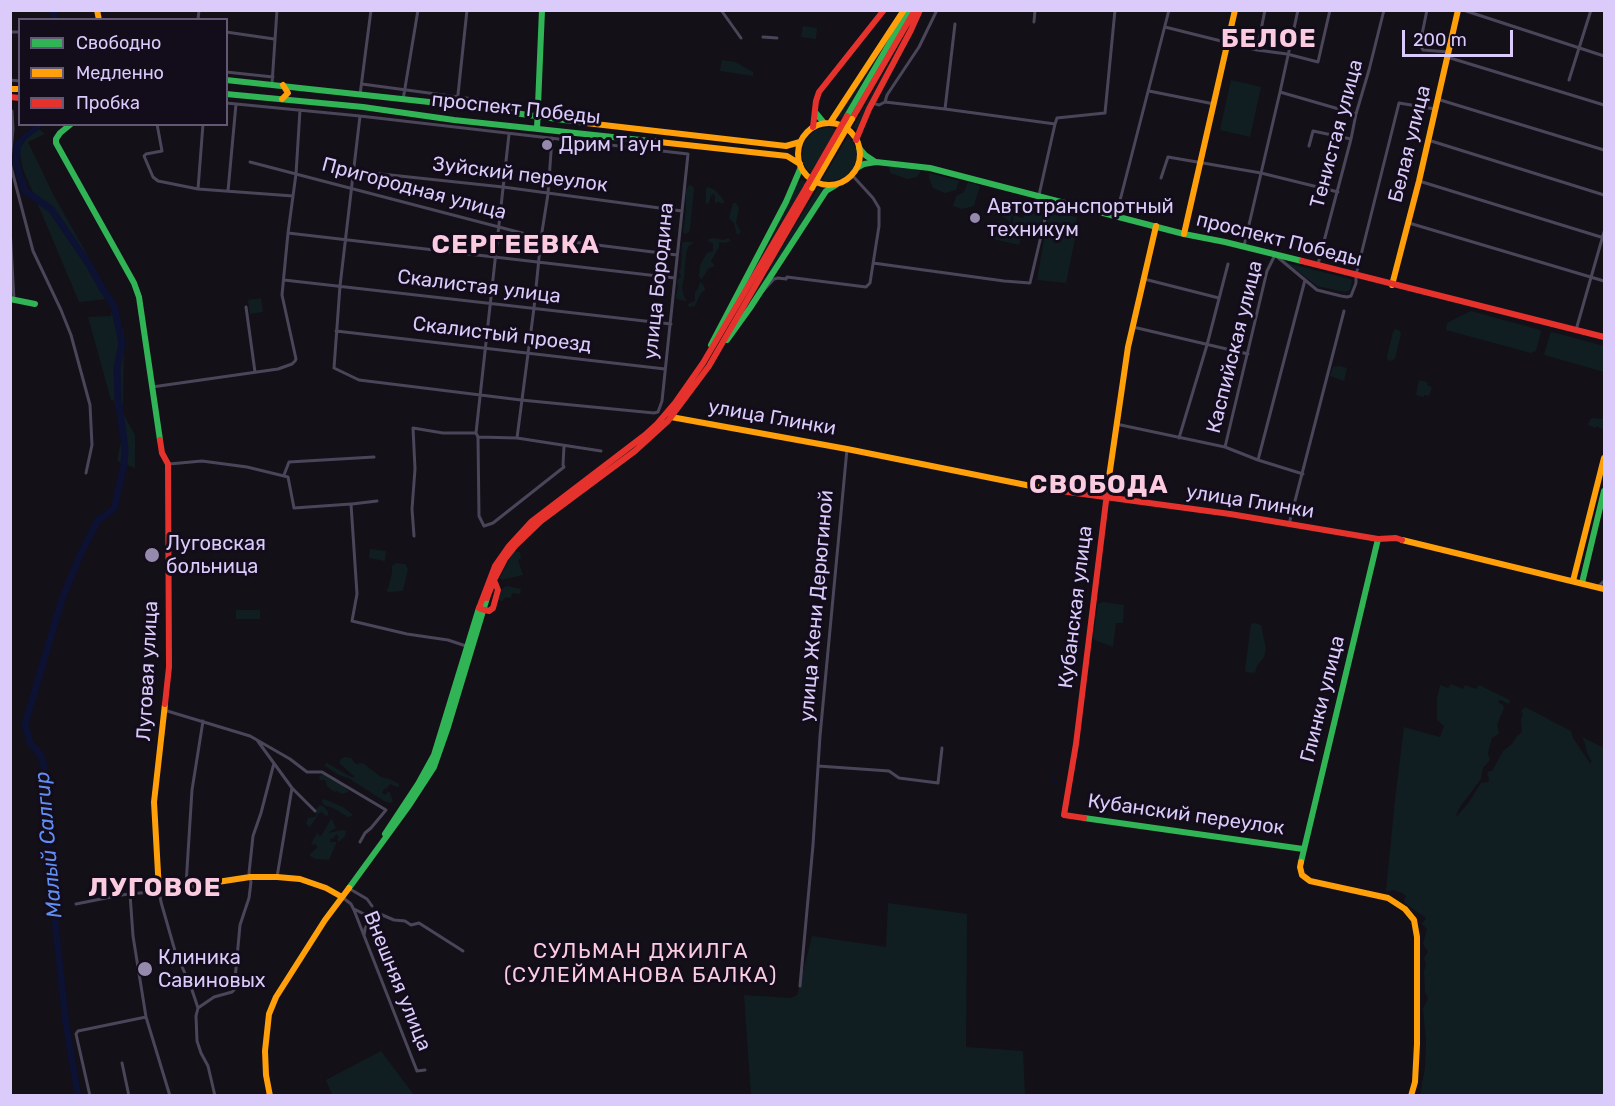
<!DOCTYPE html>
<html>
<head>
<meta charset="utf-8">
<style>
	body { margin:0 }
	#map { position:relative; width:1615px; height:1106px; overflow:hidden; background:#131018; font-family:Rubik,sans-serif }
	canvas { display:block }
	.frame { position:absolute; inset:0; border:12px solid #dbcbfb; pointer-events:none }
	.legend { position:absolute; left:18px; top:18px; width:210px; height:108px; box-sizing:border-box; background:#120c1b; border:2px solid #625875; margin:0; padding:8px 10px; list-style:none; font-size:18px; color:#dbcbfb }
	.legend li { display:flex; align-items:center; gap:12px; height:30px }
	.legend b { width:30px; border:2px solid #625875 }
	.scale { position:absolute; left:1402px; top:30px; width:111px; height:27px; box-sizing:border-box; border:3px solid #dbcbfb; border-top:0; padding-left:8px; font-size:18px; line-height:21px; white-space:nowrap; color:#dbcbfb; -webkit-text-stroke:4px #120c1b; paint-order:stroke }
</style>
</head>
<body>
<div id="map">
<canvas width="1615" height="1106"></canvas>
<div class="frame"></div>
<ul class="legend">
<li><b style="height:8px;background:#30b455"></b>Свободно</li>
<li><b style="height:8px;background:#ff9f0a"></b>Медленно</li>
<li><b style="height:8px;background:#e5322d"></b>Пробка</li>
</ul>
<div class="scale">200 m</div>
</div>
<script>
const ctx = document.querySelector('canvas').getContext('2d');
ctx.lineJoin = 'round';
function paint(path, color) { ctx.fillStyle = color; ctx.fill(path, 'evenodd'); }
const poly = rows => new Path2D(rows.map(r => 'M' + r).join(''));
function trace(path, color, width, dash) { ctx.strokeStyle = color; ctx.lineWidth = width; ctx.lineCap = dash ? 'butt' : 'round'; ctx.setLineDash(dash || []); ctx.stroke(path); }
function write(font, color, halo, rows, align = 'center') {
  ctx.font = font + ' Rubik,sans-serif'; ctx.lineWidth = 6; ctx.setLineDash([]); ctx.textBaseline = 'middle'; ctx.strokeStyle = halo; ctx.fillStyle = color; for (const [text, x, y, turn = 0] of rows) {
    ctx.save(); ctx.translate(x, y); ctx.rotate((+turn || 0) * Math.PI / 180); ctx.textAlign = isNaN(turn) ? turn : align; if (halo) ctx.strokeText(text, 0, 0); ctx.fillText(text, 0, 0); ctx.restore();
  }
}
paint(poly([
	[899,23,844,118,837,117],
	[803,26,817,28,816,39,801,37],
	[905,34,906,34,858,130,853,127],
	[722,60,735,62,753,72,753,76,720,71],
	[1231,80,1261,87,1250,137,1220,130],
	[830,127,837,130,812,174,806,168,803,162,802,155,804,142,815,130],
	[39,129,45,134,28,142,54,196,116,306,124,333,123,413,135,435,135,468,117,461,122,437,114,400,111,400,88,317,111,316,112,307,107,299,79,302,23,169,19,149,27,138],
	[848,136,853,142,857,152,856,163,852,170,847,176,840,179,830,181,822,180],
	[889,166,921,171,917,177,908,179,890,173],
	[929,173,959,181,956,190,945,193,933,188,929,178],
	[802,180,806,182,735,307,733,306,796,184],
	[968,182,980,186,974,206,962,209,953,206,956,196,964,192],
	[689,185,693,186,694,189,690,229,688,233,685,234,683,232,686,210,686,190],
	[708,187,715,190,722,198,724,201,723,204,719,202,715,203,715,196,713,194,711,195,709,203,706,204,706,189],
	[818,188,824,191,745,313,743,312],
	[996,196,1013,214,1010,222,1002,216,987,211,991,201],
	[733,203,736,203,739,208,736,223,741,232,737,235,734,223,729,218],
	[1028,203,1048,208,1044,214,1040,231,1024,227,1019,245,993,239,998,221,1012,224,1014,215,1023,218],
	[1048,211,1077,217,1074,232,1045,226],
	[1046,228,1076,234,1066,283,1037,280],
	[713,238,723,240,729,238,730,241,726,243,719,242,719,247,711,261,715,266,709,268,701,280,699,276,700,265,707,253,713,251,713,244,707,240],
	[684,242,692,242,693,243,688,247,686,253,684,278,682,286,683,294,686,300,685,301,677,299,676,296,678,288,677,281,681,276,679,272,681,268,682,244],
	[1287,263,1350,279,1352,281,1350,290,1345,292,1317,286],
	[700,282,704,286,705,290,701,293,695,306,689,307,688,304,695,301,695,292,698,289],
	[261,298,263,312,250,314,248,300],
	[1471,311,1540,330,1541,332,1536,351,1531,353,1446,330,1447,323],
	[1395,329,1399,330,1401,334,1395,359,1390,361,1387,359,1387,356,1393,332],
	[1552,332,1604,346,1604,372,1544,355,1550,334],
	[1339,366,1347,368,1344,381,1330,376,1333,367],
	[1419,380,1427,382,1427,385,1432,387,1429,396,1424,395,1424,397,1416,395],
	[1604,417,1604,430,1596,426,1596,428,1588,425,1590,419,1594,418,1602,419],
	[370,549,386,551,385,561,369,558],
	[514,551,520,552,521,559,518,560,523,575,501,580,500,577],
	[396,563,405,564,408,569,403,591,388,592,386,589,388,589,392,573,392,566],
	[506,586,521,589,520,594,512,593,511,598,506,597,502,601,498,600,502,589],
	[1103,602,1124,605,1123,623,1116,623,1113,647,1095,640,1093,638,1098,604],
	[236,610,260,610,260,619,236,619],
	[1254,623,1261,625,1266,649,1264,657,1257,666,1255,673,1246,672,1245,670,1251,624],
	[1451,684,1463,689,1465,685,1476,689,1479,685,1510,700,1509,704,1500,700,1498,701,1499,703,1503,705,1504,708,1497,725,1499,734,1492,738,1488,753,1490,760,1483,768,1481,779,1460,807,1456,815,1457,816,1469,802,1481,783,1488,782,1489,779,1487,774,1489,771,1492,771,1503,751,1512,744,1517,736,1522,732,1521,719,1523,714,1521,711,1525,707,1571,731,1573,738,1590,763,1592,762,1587,753,1585,744,1582,737,1604,748,1604,1095,1420,1095,1425,1068,1426,1041,1423,1009,1428,998,1425,992,1424,971,1426,965,1424,958,1428,952,1423,944,1427,929,1422,924,1426,918,1406,904,1404,901,1406,896,1402,893,1394,890,1386,891,1395,800,1404,727,1440,737,1444,726,1437,720,1437,698,1440,685,1448,688],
	[344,757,351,758,356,764,363,763,381,777,390,779,399,784,399,786,397,787,390,784,387,788,384,789,382,793,385,795,388,792,390,792,393,802,390,803,384,801,350,779,339,775,325,766,325,764,327,763,351,777,355,777,340,764,340,760],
	[323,773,335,778,349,792,342,794,337,791,334,792,327,786,325,780,320,780,319,777],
	[324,799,343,807,352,814,352,816,348,817,333,808,324,805,322,801],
	[320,805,324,807,328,812,328,815,326,816,322,812,319,813,310,827,306,824,308,818,315,817,317,814,315,810],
	[331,819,332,819,336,828,330,831,329,833,342,830,346,831,345,836,339,842,337,839,339,837,336,834,334,838,330,839,330,842,336,842,336,844,329,860,316,859,310,856,310,854,317,848,316,844,311,845,313,840,318,832,319,836,321,836],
	[888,903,967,914,966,1047,1023,1051,1025,1095,751,1095,744,995,791,998,797,995,812,936,886,947],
	[381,1051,414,1095,332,1095,326,1080]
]), '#101e22');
paint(poly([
	[36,125,43,125,38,130,27,138,19,149,14,147,17,141,23,134]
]), '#0d1132');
trace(poly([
	[1055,775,1056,774],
	[1055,778,1053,780,1057,783]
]), '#0d1132', 1.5);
trace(poly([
	[53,10,55,20],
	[20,142,18,144,16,163,25,191,51,209,90,266,102,288,114,306,122,343,117,368,118,398,125,448,124,464,114,509,98,520,82,551,62,599,25,724,30,743,40,754,44,766,48,856,66,1024,78,1096]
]), '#0d1132', 7);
trace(poly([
	[721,10,741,38],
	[1427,10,1420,44,1423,50,1449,52],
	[1463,10,1604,56],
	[198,20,199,10],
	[1034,22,1035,10],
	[1165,27,1257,50,1287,54,1318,62,1330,10],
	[10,32,20,32],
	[226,32,274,39],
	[763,37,777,38],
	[1257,50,1265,10],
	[1447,57,1604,105],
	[226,72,273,77],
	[10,80,20,81],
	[1569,80,1591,10],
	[272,84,277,10],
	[362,84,503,103],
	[1149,91,1214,104],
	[1280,92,1356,114],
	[360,95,371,10],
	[1437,99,1604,150],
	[403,100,418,10],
	[885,102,887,95,919,47,937,10],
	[226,103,360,116,688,154,662,401,658,412,654,413,521,400,359,380,334,368,340,286,360,116],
	[872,103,879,105,885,102,945,109,1055,124,1057,118,1105,113,1115,10],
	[457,104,467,10],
	[945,109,955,24],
	[157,124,162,151,146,154,144,156,153,177,158,181,198,189,293,196],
	[1428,140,1604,195],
	[1309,146,1313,131,1351,139],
	[10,161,13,129,12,111],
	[250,162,541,238,677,255],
	[10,163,33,251,61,310,71,335,90,405,92,445,86,473],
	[353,171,503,187,682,211],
	[1161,178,1168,157,1261,173,1338,192],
	[1419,181,1604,238],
	[198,189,203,124],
	[228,191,236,104],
	[1039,195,1055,124],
	[1116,216,1169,10],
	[1409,223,1604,281],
	[10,227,14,300],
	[288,233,675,278],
	[1244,246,1280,92,1298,10],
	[873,263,1004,281,1030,283,1045,219,1048,212,1058,201],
	[1318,264,1351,139,1356,114,1369,70,1384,10],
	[1144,279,1219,298],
	[284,280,671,324],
	[763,291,774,279,778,278,786,279,787,277,866,287,870,283,879,226,879,208,873,198,852,175],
	[246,307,255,372],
	[1133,327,1248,354],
	[1576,330,1604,232],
	[336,331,665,369],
	[152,387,278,369,292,364,295,361,296,359,282,295,288,233,296,174,300,110],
	[1116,424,1225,447,1258,460,1303,474],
	[476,433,509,134],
	[478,437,479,516,484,526,493,523,564,467,563,465,564,446],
	[517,438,534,308,541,238,548,194,552,138],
	[1179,438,1207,345,1228,264],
	[1225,447,1267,271,1275,255,1317,290,1341,296,1347,297,1351,296,1356,283,1356,275,1399,103,1435,109],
	[1258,460,1305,280],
	[169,464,202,461,247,467,288,477,294,508,351,504,357,594,352,621,407,634,448,640,466,646],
	[284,475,289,462,374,457],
	[352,504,377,501],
	[1289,524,1344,311],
	[414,536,412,509,415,469,413,428,443,433,476,433,478,437,517,438,601,451],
	[1598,587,1604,581],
	[164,710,250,736,257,740,292,788,315,811],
	[257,740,290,759,307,772,322,772,386,810,371,828,365,833,360,842],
	[818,766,889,771,899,778,938,783,942,748],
	[277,877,292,788],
	[186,885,192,790,203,721],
	[350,889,367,899,372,906],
	[130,894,133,936,146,1017,170,1096],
	[342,897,351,904,354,910,417,1071,425,1070],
	[76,904,121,895,159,891,161,902,175,951,191,987,198,1008,196,1016,197,1041,201,1053,208,1066,215,1096],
	[354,909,366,915,380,914,394,920,405,921,411,925,419,923,463,951],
	[364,936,365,929,371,915],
	[800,986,813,845,820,736,847,449],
	[198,1008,214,997,232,992,234,990,240,925,249,898,251,882,249,873,253,836,261,813,274,763],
	[122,1063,129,1096],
	[90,1096,76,1034,78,1031,146,1017]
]), '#4a4558', 3);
trace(poly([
	[226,80,457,105,586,123],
	[226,94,363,107,454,120,650,141],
	[815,112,824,123],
	[847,116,909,10],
	[71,124,60,133,56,139,56,143,134,283,139,297,160,440],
	[537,129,542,10],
	[859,148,865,155,874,161],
	[857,168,864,164,876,162,930,168,1184,234,1225,242,1302,261],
	[10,299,35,304],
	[727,340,750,308,826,191,836,185],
	[711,345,786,202,801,167],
	[1582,583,1604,491],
	[1084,818,1303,849],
	[385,834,418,784,434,755,479,608],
	[1301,862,1378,539],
	[349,888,408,807,434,767,448,727,487,598]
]), '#30b455', 6);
trace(poly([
	[97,10,99,20],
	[10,89,20,89],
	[282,99,288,93,283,85],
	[586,123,786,146,800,142],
	[830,123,904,10],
	'798 154a31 31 0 1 1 62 0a31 31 0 1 1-62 0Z',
	[650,141,787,156,800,164],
	[1184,234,1235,10],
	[1392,285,1419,181,1458,10],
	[671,417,847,449,1046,489],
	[1109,477,1128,347,1156,226],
	[1402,540,1604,589],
	[1573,581,1604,458],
	[165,704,154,802,159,891,250,877,277,877,300,879,326,888,342,897],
	[1301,862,1300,867,1302,875,1310,881,1388,898,1405,909,1414,920,1417,937,1417,1044,1415,1082,1411,1096],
	[270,1096,266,1075,265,1051,269,1014,276,997,325,920,349,888]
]), '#ff9f0a', 6);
trace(poly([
	[10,97,20,98],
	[852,119,915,10],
	[813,127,816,101,819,92,884,10],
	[856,140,869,109,911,30,920,10],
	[1302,261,1604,337],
	[160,440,162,453,168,464,169,667,165,704],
	[1046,489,1230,514,1378,539,1396,538,1402,540],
	[487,598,494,580,505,559,516,545,541,521,635,451,668,421,709,366,812,188],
	[479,608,495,566,509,546,531,522,645,435,657,424,675,403,703,363,807,186],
	[481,609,489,611,493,608,498,590,494,580],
	[1084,818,1064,815,1076,744,1109,477]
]), '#e5322d', 6);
trace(poly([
	[812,188,852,119]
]), '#ff9f0a', 6);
trace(poly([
	[807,186,847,116]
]), '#e5322d', 6);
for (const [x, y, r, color] of [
	[547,145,6,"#958aac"],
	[975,218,6,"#958aac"],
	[152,555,8,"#958aac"],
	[145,969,8,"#958aac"]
]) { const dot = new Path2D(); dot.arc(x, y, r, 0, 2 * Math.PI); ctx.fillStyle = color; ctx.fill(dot); trace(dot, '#120c1b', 2); }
write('20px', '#dbcbfb', '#120c1b', [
	["проспект Победы",516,109,6],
	["Тенистая улица",1337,134,-75],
	["Белая улица",1410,144,-76],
	["Зуйский переулок",520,175,7],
	["Пригородная улица",414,189,15],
	["проспект Победы",1279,240,14],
	["улица Бородина",659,281,-84],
	["Скалистая улица",479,287,7],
	["Скалистый проезд",502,335,7],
	["Каспийская улица",1235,347,-76],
	["улица Глинки",772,418,10],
	["улица Глинки",1250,502,9],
	["улица Жени Дерюгиной",817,606,-85],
	["Кубанская улица",1076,607,-83],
	["Луговая улица",148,671,-87],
	["Глинки улица",1323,699,-76],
	["Кубанский переулок",1186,815,8],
	["Внешняя улица",397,981,68]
]);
write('20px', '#dbcbfb', '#120c1b', [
	["Дрим Таун",559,145],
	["Автотранспортный",987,207],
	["техникум",987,230],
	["Луговская",166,544],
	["больница",166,567],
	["Клиника",158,958],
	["Савиновых",158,981]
], 'left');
write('italic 21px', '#618ef2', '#120c1b', [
	["Малый Салгир",49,845,-95]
]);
ctx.letterSpacing = '1.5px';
write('21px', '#fbcce0', '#120c1b', [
	["СУЛЬМАН ДЖИЛГА",641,952],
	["(СУЛЕЙМАНОВА БАЛКА)",641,976]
]);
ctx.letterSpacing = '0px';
ctx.letterSpacing = '1.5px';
write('bold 26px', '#fbcce0', '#120c1b', [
	["БЕЛОЕ",1269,39],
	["СЕРГЕЕВКА",516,245],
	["СВОБОДА",1099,485],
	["ЛУГОВОЕ",155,888]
]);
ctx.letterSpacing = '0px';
</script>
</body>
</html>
